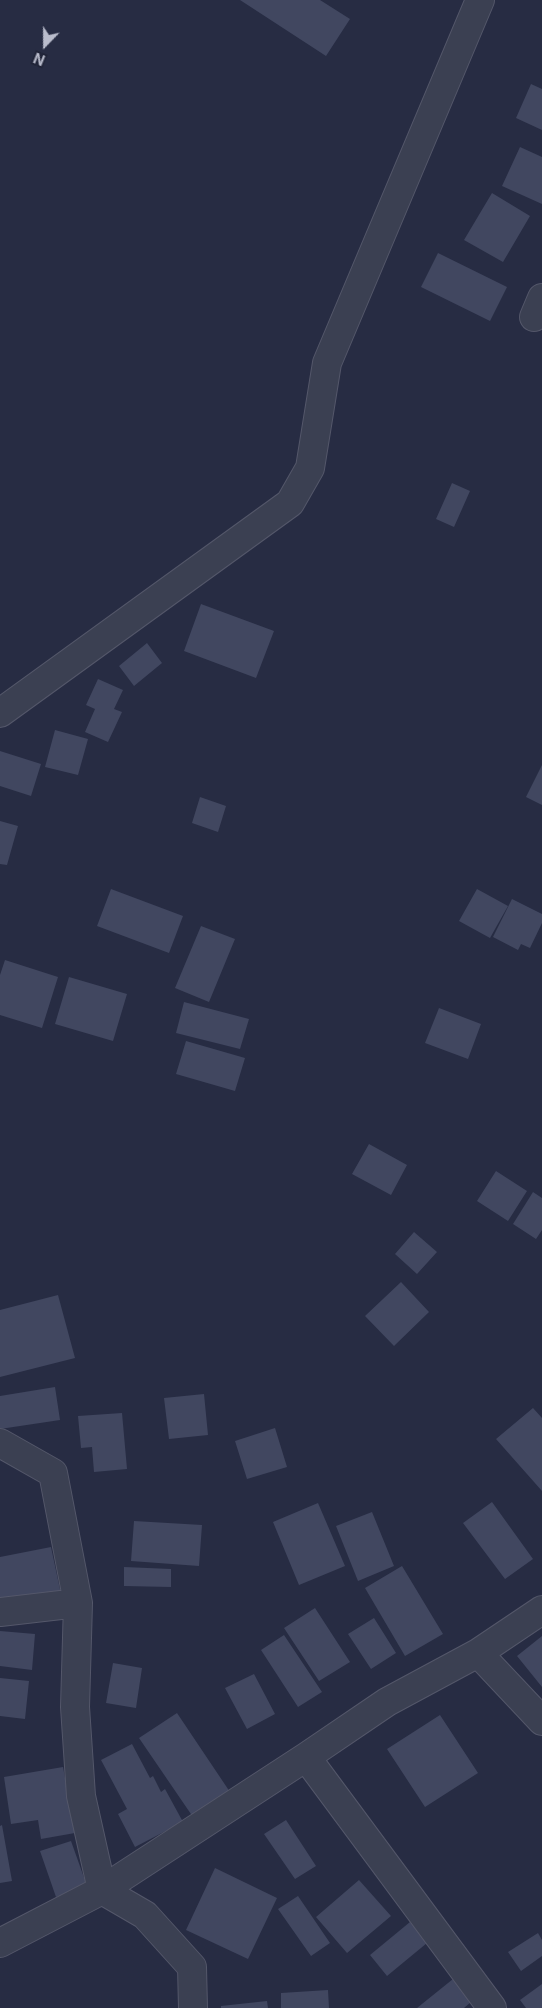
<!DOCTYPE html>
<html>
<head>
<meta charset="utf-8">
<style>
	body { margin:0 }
	#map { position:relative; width:542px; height:2008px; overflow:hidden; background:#272c43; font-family:Inter,sans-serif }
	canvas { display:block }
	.north { position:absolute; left:20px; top:20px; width:50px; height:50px; -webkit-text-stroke:4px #202438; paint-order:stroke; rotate:202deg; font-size:14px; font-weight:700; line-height:20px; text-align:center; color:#b9bccc }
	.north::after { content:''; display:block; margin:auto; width:18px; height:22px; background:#b9bccc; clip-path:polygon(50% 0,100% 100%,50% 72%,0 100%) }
</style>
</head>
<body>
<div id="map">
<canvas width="542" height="2008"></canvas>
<div class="north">N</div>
</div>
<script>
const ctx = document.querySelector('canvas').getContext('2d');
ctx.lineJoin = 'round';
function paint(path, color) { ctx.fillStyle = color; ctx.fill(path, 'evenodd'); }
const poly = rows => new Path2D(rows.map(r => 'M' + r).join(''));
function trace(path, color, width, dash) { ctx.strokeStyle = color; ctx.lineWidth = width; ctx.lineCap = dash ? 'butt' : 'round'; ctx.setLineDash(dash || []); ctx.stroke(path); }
paint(poly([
	[240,0,320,0,350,19,326,56],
	[531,84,542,89,542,130,516,118],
	[520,147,542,157,542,204,502,186],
	[492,193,530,216,503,262,464,240],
	[438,253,507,287,490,321,421,287],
	[452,483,470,491,454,527,436,519],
	[201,604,274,631,256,678,184,651],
	[147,643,162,663,134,686,119,666],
	[98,679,123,690,114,709,122,712,108,742,85,732,95,709,86,705],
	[55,730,88,739,78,775,45,767],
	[0,751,41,764,31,796,0,786],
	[542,765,542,805,526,797],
	[200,797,226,806,218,832,192,823],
	[0,821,18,826,7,865,0,864],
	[111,889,183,916,169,953,97,926],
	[477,889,508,906,490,938,459,921],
	[512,899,542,914,542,923,530,948,521,944,518,950,493,937],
	[201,926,235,939,209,1002,175,988],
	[5,960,58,977,42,1028,0,1015,0,975],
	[69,977,127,994,113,1041,55,1024],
	[184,1002,249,1019,240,1049,176,1033],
	[439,1008,481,1024,468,1059,425,1043],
	[186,1041,245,1058,235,1091,176,1074],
	[369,1144,407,1165,391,1195,352,1174],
	[496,1171,527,1191,508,1221,477,1201],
	[533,1192,542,1198,542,1230,536,1239,513,1224],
	[414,1232,437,1252,417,1274,395,1254],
	[401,1282,429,1312,394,1346,365,1316],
	[58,1295,75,1358,0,1377,0,1310],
	[55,1387,60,1420,0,1429,0,1396],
	[204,1394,208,1435,169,1439,164,1398],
	[533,1408,542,1418,542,1491,496,1439],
	[122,1413,127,1469,94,1472,92,1447,81,1448,78,1416],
	[275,1428,287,1467,247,1479,235,1441],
	[492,1502,533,1559,505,1579,463,1523],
	[318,1503,345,1566,299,1585,273,1522],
	[372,1512,394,1566,358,1581,336,1526],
	[134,1521,202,1525,199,1566,131,1561],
	[51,1547,61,1594,0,1604,0,1557],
	[402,1566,443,1634,405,1656,365,1588],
	[124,1567,171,1569,171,1587,124,1586],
	[315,1608,350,1662,319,1681,284,1628],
	[374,1618,396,1653,371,1669,348,1634],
	[0,1631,35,1634,32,1670,0,1666],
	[284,1635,322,1692,298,1707,261,1650],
	[542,1636,542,1687,517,1656],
	[113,1663,142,1668,136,1708,106,1703],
	[254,1674,275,1714,247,1729,225,1688],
	[0,1678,29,1681,25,1719,0,1716],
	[177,1713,232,1795,195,1820,139,1738],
	[440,1715,478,1773,425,1807,387,1749],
	[132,1744,150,1778,153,1776,161,1792,165,1789,183,1822,135,1847,118,1814,127,1809,101,1760],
	[63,1767,75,1833,41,1839,38,1820,11,1824,4,1777],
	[286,1820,316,1866,295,1879,264,1834],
	[2,1825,12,1881,0,1883,0,1826],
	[71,1841,87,1886,56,1897,40,1851],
	[215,1868,277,1898,248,1959,186,1930],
	[359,1880,391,1916,347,1953,316,1917],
	[298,1896,330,1943,311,1956,278,1909],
	[410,1922,427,1943,387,1976,370,1955],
	[538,1933,542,1940,542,1956,521,1971,508,1952],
	[453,1979,471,2002,464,2008,417,2008],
	[542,1984,542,2008,526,2008,520,2000],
	[328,1990,329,2008,281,2008,281,1993],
	[267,2001,268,2008,221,2008,221,2006]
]), '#414760');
const minor = poly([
	[534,317,542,298],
	[0,713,290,503,310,468,327,363,480,0],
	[0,1443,53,1473,78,1603,75,1707,81,1796,102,1890,145,1915,192,1967,193,2008],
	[0,1612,78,1603],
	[478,1653,542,1721],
	[306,1757,492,2008],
	[0,1943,102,1890,306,1757,387,1702,478,1653,542,1610]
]);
trace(minor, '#54576a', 30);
trace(minor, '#3b4052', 28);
</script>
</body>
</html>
